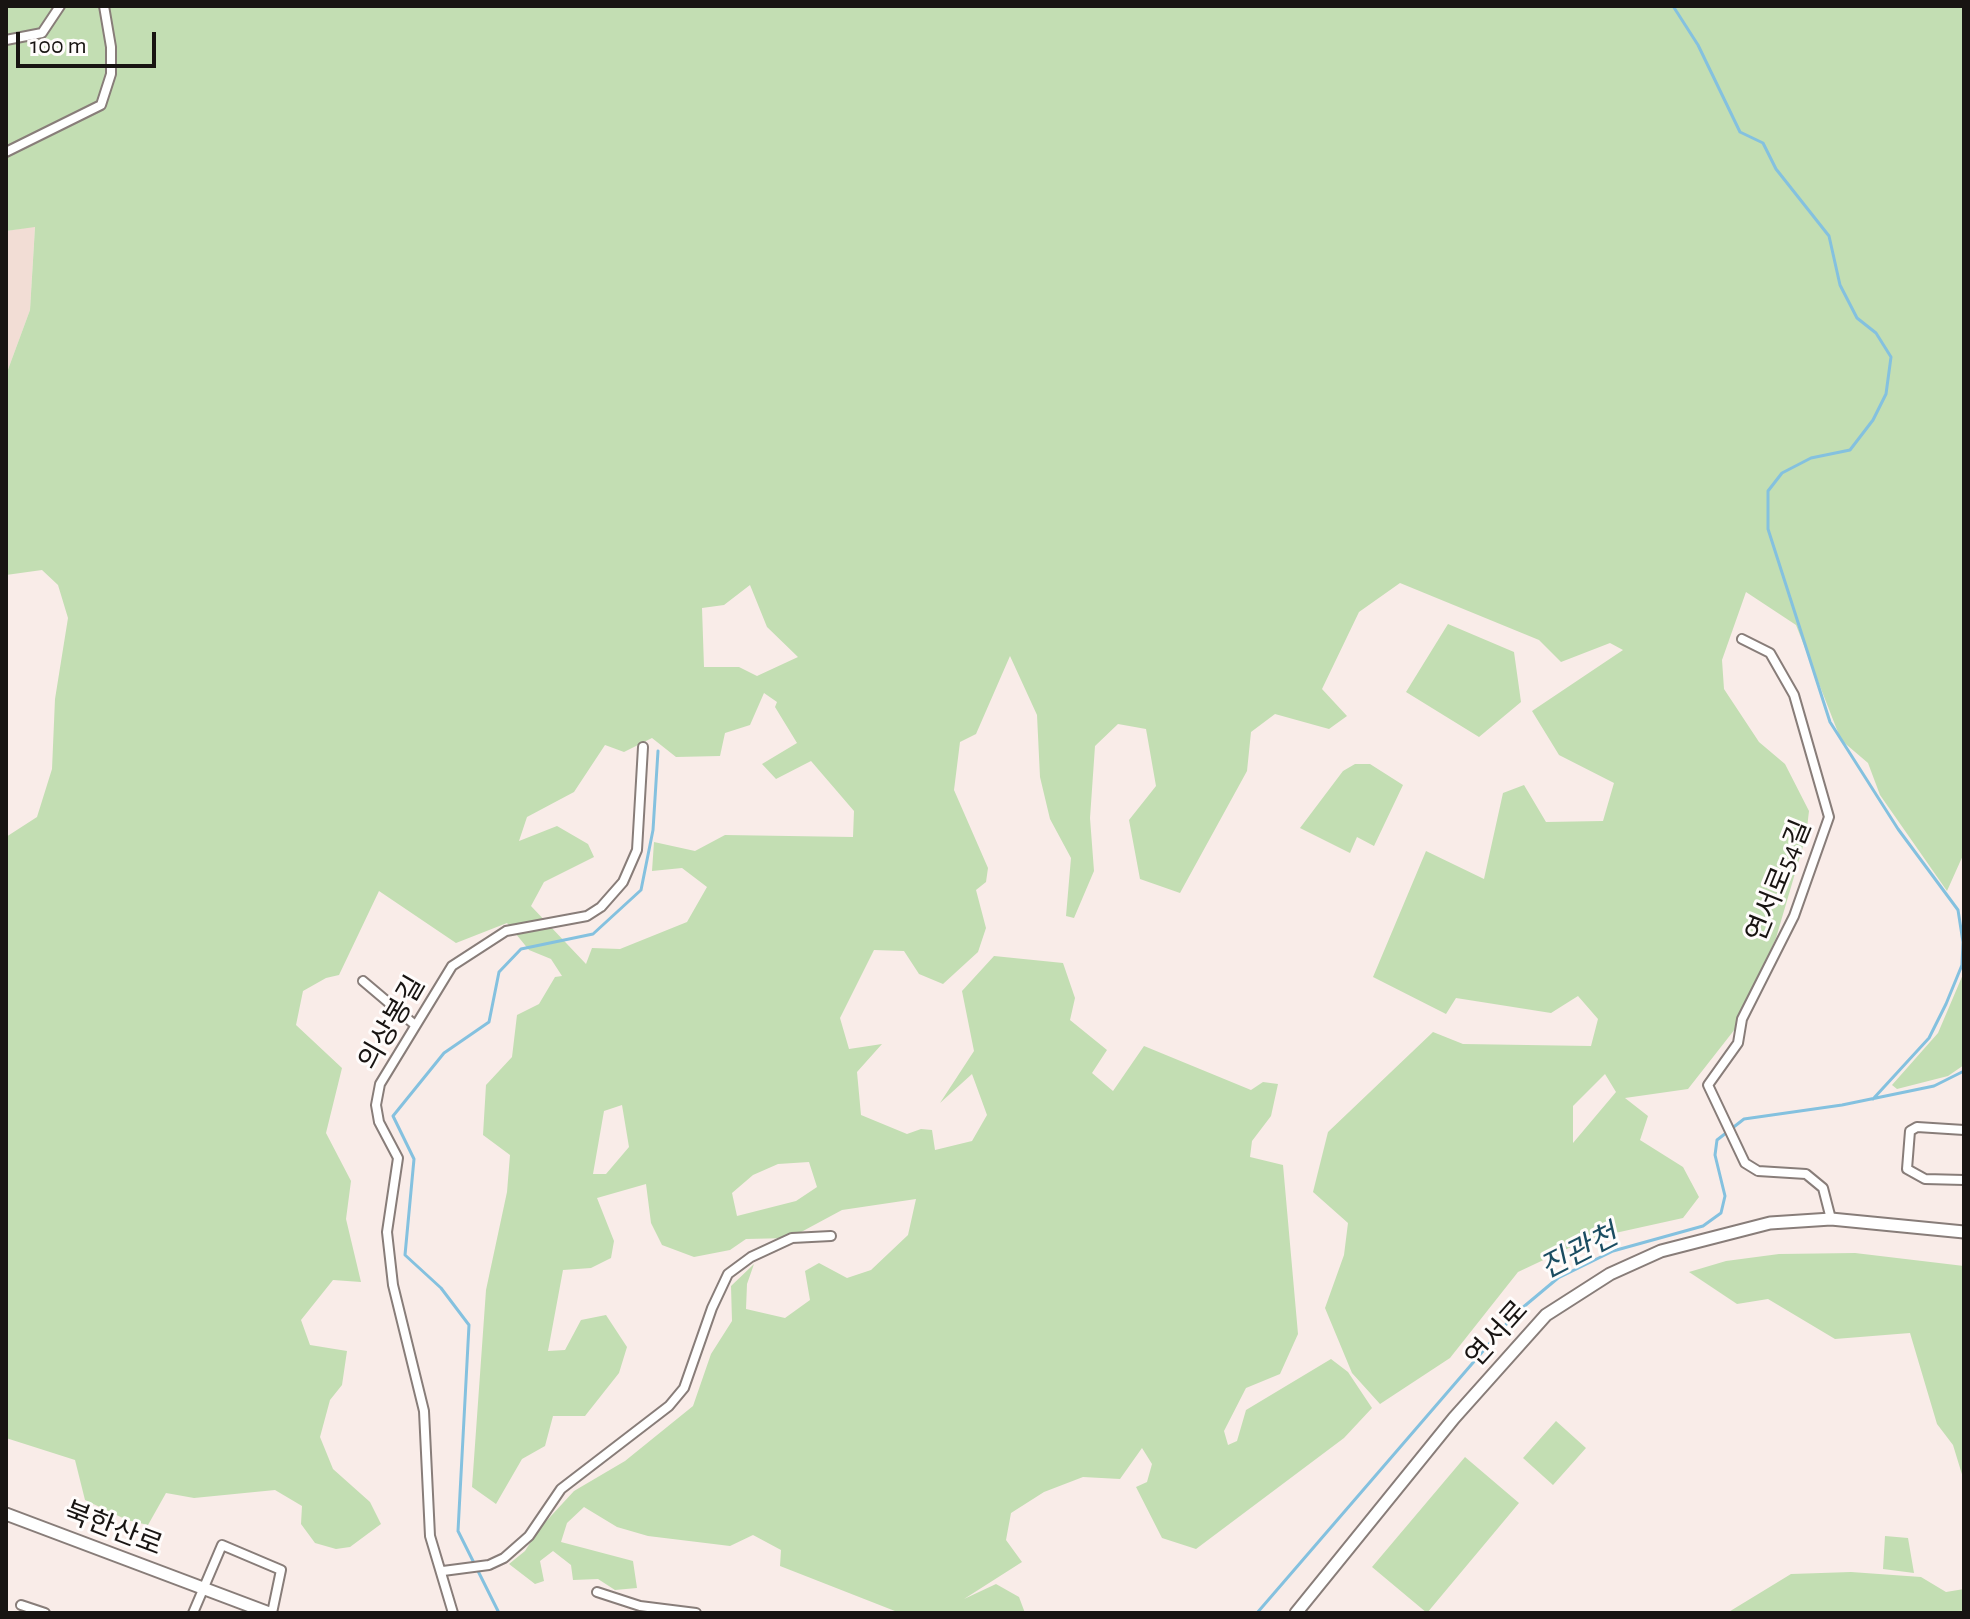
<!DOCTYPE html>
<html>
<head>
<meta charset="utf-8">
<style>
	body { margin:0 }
	#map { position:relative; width:1970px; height:1619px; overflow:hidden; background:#f9ece8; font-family:"Alegreya Sans",sans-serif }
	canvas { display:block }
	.frame { position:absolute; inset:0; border:8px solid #181412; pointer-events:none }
	.scale { position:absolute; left:16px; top:32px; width:140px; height:36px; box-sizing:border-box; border:4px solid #181412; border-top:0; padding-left:10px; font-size:24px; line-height:28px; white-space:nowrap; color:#181412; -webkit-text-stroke:6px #fffcfb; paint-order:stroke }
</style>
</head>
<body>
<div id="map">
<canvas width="1970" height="1619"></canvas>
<div class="frame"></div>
<div class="scale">100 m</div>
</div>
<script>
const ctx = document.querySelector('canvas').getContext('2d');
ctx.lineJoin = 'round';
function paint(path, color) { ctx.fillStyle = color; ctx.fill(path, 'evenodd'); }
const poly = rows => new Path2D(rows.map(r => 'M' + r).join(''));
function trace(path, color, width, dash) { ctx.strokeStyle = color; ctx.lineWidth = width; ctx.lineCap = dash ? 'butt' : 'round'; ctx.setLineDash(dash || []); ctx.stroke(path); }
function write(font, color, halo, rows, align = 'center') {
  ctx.font = font + ' "Alegreya Sans","Noto Sans KR",sans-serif'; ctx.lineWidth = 6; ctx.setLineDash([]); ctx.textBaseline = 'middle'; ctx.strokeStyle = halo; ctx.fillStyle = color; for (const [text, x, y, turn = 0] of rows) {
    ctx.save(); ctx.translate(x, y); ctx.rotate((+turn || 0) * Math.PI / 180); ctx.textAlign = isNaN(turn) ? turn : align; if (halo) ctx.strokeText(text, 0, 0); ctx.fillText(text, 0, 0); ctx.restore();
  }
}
paint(poly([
	[35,226,30,310,6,375,6,231]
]), '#f2ddd5');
paint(poly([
	[6,6,1964,6,1964,853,1947,891,1880,795,1868,763,1841,740,1796,625,1746,592,1722,660,1724,689,1759,742,1785,764,1809,811,1806,836,1776,938,1735,1029,1688,1089,1625,1098,1648,1116,1640,1140,1683,1167,1699,1197,1683,1218,1588,1239,1518,1272,1450,1358,1380,1404,1352,1373,1325,1308,1344,1255,1348,1223,1313,1192,1328,1132,1433,1032,1463,1044,1591,1046,1598,1019,1578,996,1551,1013,1456,998,1446,1014,1373,977,1426,851,1484,879,1503,793,1524,785,1546,822,1603,821,1614,783,1559,755,1532,711,1623,650,1610,643,1561,662,1539,640,1400,583,1359,612,1322,689,1347,716,1329,729,1275,714,1251,732,1247,771,1180,893,1140,879,1129,820,1156,786,1146,729,1118,724,1095,746,1090,818,1094,871,1074,918,1066,916,1071,858,1050,819,1040,777,1037,715,1010,656,976,734,960,742,954,790,988,868,986,882,976,890,986,928,978,952,943,984,919,974,904,951,874,950,840,1018,849,1049,882,1044,857,1072,861,1115,907,1134,921,1129,932,1130,935,1150,972,1141,987,1115,972,1074,940,1103,974,1051,962,991,994,956,1063,963,1075,998,1070,1020,1107,1050,1092,1073,1113,1091,1144,1046,1251,1090,1263,1082,1278,1084,1271,1116,1252,1141,1250,1157,1283,1165,1298,1334,1280,1374,1246,1388,1224,1431,1228,1445,1237,1441,1246,1410,1331,1359,1348,1372,1372,1408,1344,1438,1196,1549,1162,1538,1136,1487,1147,1482,1152,1464,1142,1448,1120,1479,1083,1477,1044,1492,1011,1513,1006,1540,1022,1562,964,1599,996,1584,1019,1597,1025,1613,900,1613,780,1566,781,1550,753,1535,730,1546,648,1536,617,1527,584,1507,567,1523,561,1542,633,1561,637,1588,615,1590,598,1579,573,1580,571,1565,553,1551,540,1561,544,1581,535,1584,509,1564,525,1551,539,1529,574,1491,625,1461,693,1406,711,1354,732,1321,731,1286,754,1264,747,1284,746,1309,785,1318,810,1300,805,1271,819,1263,847,1278,871,1270,908,1235,916,1199,842,1210,790,1238,746,1239,730,1250,694,1257,662,1245,651,1223,646,1184,597,1198,614,1241,611,1258,591,1268,563,1270,548,1351,565,1350,581,1320,606,1315,627,1347,619,1373,585,1416,553,1416,545,1446,522,1459,496,1504,472,1487,486,1290,507,1192,510,1155,483,1135,486,1085,512,1057,517,1015,539,1004,555,977,562,976,551,959,529,950,507,923,456,943,379,891,339,975,326,978,303,991,296,1025,342,1068,326,1133,351,1181,346,1219,361,1282,333,1280,301,1320,310,1345,347,1351,342,1385,330,1400,320,1437,333,1469,370,1502,381,1524,350,1547,336,1549,315,1543,301,1524,302,1506,275,1490,194,1498,166,1493,148,1525,127,1520,85,1500,75,1460,6,1438,6,837,37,817,52,769,55,699,68,618,58,585,42,570,6,575,6,375,30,310,35,227,6,231],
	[750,585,767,627,798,657,757,676,739,667,704,667,702,608,724,605],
	[764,693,777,702,775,707,797,743,762,764,776,779,811,761,854,811,853,837,725,835,695,851,654,842,652,871,682,868,707,887,687,922,620,949,592,948,586,964,531,906,544,882,594,857,588,844,557,826,519,841,527,817,574,792,605,745,624,752,652,738,676,757,720,756,725,733,750,725],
	[1605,1074,1616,1092,1573,1143,1573,1106],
	[622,1105,629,1147,606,1174,593,1174,604,1111],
	[809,1162,817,1187,796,1201,737,1216,732,1193,753,1175,778,1164],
	[1448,624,1514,652,1521,702,1479,737,1406,692],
	[1355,764,1370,764,1403,785,1374,846,1357,837,1350,853,1300,828,1343,771],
	[1964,972,1964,1065,1948,1076,1897,1089,1892,1085,1938,1033],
	[1855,1253,1964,1266,1964,1481,1953,1445,1937,1424,1910,1333,1835,1339,1768,1299,1737,1304,1689,1272,1726,1261,1779,1254],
	[1556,1421,1586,1448,1553,1485,1523,1458],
	[1465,1457,1519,1503,1427,1613,1372,1567],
	[1885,1536,1908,1538,1914,1573,1883,1569],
	[1851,1572,1921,1577,1946,1592,1964,1589,1964,1613,1727,1613,1791,1574]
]), '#c3deb3');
trace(poly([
	[1673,6,1698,45,1740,132,1763,143,1776,169,1829,236,1840,285,1857,318,1876,333,1891,357,1886,394,1873,420,1850,450,1811,458,1782,473,1768,491,1768,529,1830,722,1898,829,1958,910,1963,942,1962,965,1946,1004,1929,1038,1873,1099],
	[499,1613,458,1531,469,1325,441,1288,405,1255,414,1159,393,1116,444,1053,489,1022,499,972,521,949,593,934,641,890,653,830,658,751],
	[1257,1613,1515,1314,1558,1278,1613,1251,1703,1226,1721,1213,1725,1196,1715,1155,1717,1140,1744,1119,1842,1105,1934,1086,1964,1071]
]), '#84c1df', 3);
const minor = poly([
	[6,40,42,33,60,6],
	[6,152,101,105,111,74,111,47,104,6],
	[1742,639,1770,653,1794,695,1829,817,1794,916,1742,1019,1738,1043,1708,1085,1745,1163,1758,1171,1806,1174,1823,1188,1831,1219],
	[363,981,415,1025],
	[1964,1130,1917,1127,1910,1131,1907,1169,1925,1179,1964,1180],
	[443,1571,489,1565,504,1558,529,1536,561,1489,669,1406,684,1388,712,1308,728,1274,751,1257,792,1238,831,1236],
	[597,1592,640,1606,696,1613],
	[21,1605,45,1613],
	[193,1613,222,1545,281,1570,272,1613],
	[453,1613,430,1536,424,1411,393,1285,387,1232,398,1158,379,1122,376,1105,380,1084,452,966,506,931,587,916,601,907,623,882,637,850,643,747]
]);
const secondary = poly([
	[6,1514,269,1613],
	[1296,1613,1454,1418,1546,1315,1610,1274,1661,1251,1770,1223,1831,1219,1964,1232]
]);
trace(minor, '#887d79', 12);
trace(secondary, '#887d79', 15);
trace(minor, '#fff', 8);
trace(secondary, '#fff', 11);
write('28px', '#181412', '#fffcfb', [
	["연서로54길",1779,881,-68],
	["의상봉길",392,1023,-60],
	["연서로",1497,1334,-48],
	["북한산로",113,1529,21]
]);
write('italic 30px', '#1b4d62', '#fffcfb', [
	["진관천",1579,1252,-27]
]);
</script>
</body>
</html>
